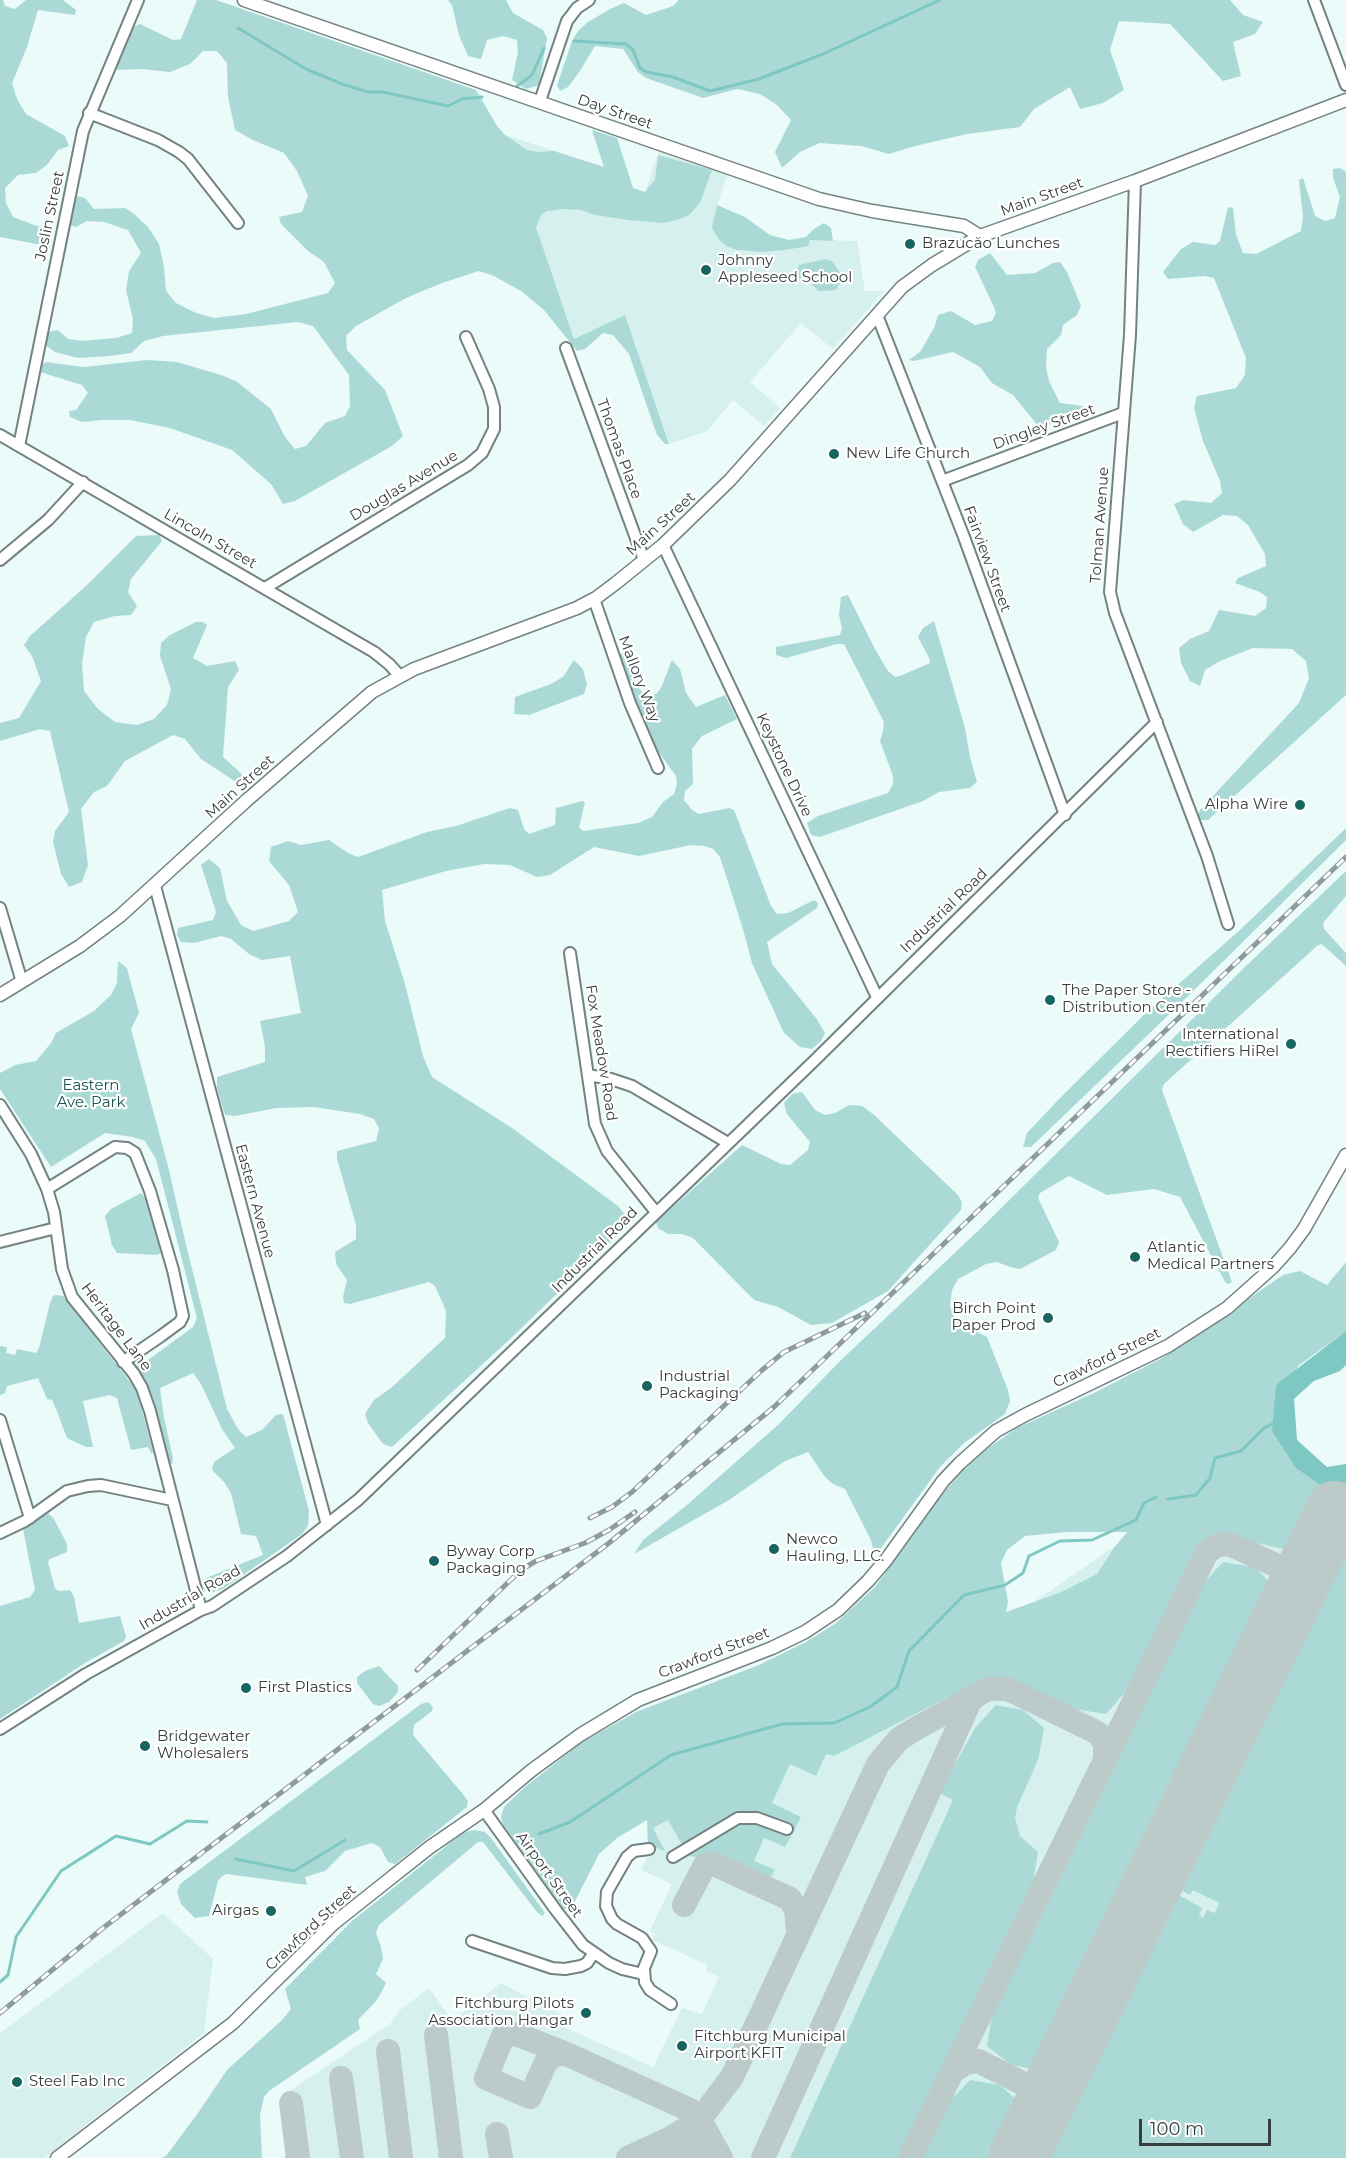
<!DOCTYPE html>
<html>
<head>
<meta charset="utf-8">
<style>
	body { margin:0 }
	#map { position:relative; width:1346px; height:2158px; overflow:hidden; background:#eafbf9; font-family:Montserrat,sans-serif }
	canvas { display:block }
	.scale { position:absolute; left:1139px; top:2119px; width:132px; height:27px; box-sizing:border-box; border:3px solid #373e3d; border-top:0; padding-left:8px; font-size:18px; line-height:21px; white-space:nowrap; color:#373e3d; -webkit-text-stroke:4px #fff; paint-order:stroke }
</style>
</head>
<body>
<div id="map">
<canvas width="1346" height="2158"></canvas>
<div class="scale">100 m</div>
</div>
<script>
const ctx = document.querySelector('canvas').getContext('2d');
ctx.lineJoin = 'round';
function paint(path, color) { ctx.fillStyle = color; ctx.fill(path, 'evenodd'); }
const poly = rows => new Path2D(rows.map(r => 'M' + r).join(''));
function trace(path, color, width, dash) { ctx.strokeStyle = color; ctx.lineWidth = width; ctx.lineCap = dash ? 'butt' : 'round'; ctx.setLineDash(dash || []); ctx.stroke(path); }
function write(font, color, halo, rows, align = 'center') {
  ctx.font = font + ' Montserrat,sans-serif'; ctx.lineWidth = 4.5; ctx.setLineDash([]); ctx.textBaseline = 'middle'; ctx.strokeStyle = halo; ctx.fillStyle = color; for (const [text, x, y, turn = 0] of rows) {
    ctx.save(); ctx.translate(x, y); ctx.rotate((+turn || 0) * Math.PI / 180); ctx.textAlign = isNaN(turn) ? turn : align; if (halo) ctx.strokeText(text, 0, 0); ctx.fillText(text, 0, 0); ctx.restore();
  }
}
paint(poly([
	[592,130,617,138,633,188,645,192,659,152,727,175,714,216,738,247,810,240,857,241,865,291,884,291,833,349,801,323,750,382,780,408,764,426,733,400,707,431,669,444,625,315,574,339,505,135,604,167],
	[1263,1447,1346,1510,1346,1599,1241,1905,1107,2158,280,2158,290,2154,281,2103,285,2094,390,2024,400,2010,429,1988,452,2020,501,1983,568,2018,564,2027,653,2067,682,2008,702,2014,719,1977,706,1971,708,1965,652,1940,655,1934,650,1931,672,1884,641,1870,649,1854,648,1820,924,1678,1176,1504],
	[163,1913,213,1959,204,2033,44,2158,0,2158,0,2033]
]), '#d6f0ee');
paint(poly([
	[0,0,3,0,5,6,15,9,26,0,63,0,76,10,75,15,38,10,27,47,12,83,17,99,26,114,65,136,69,146,58,150,47,165,36,173,18,175,5,188,6,203,13,217,50,231,52,242,36,244,0,237],
	[197,0,216,0,476,90,497,126,505,135,527,150,537,152,554,151,604,167,592,130,617,138,633,188,645,192,655,180,658,155,712,170,700,203,689,215,677,220,662,223,629,220,595,215,581,210,563,209,547,211,541,215,536,227,574,339,625,315,669,444,665,444,657,435,629,354,613,335,603,333,585,349,577,351,544,310,521,291,494,276,479,271,442,283,406,298,356,326,346,336,347,350,385,390,403,436,392,446,295,501,283,504,271,484,232,450,170,428,130,420,102,420,82,422,70,417,69,411,76,410,88,393,82,385,40,372,40,366,46,362,84,367,147,360,177,362,221,375,236,381,271,409,285,437,295,449,306,446,325,423,345,416,350,406,349,375,313,326,298,322,163,336,144,341,131,353,110,356,78,358,55,352,44,344,47,332,58,330,68,339,82,341,116,338,132,333,133,319,126,290,129,271,141,253,128,230,104,222,87,221,76,227,69,225,77,196,85,198,94,209,125,208,133,213,148,227,159,244,164,267,166,291,176,303,196,313,214,318,246,314,328,293,335,283,324,262,308,251,281,224,279,217,302,212,308,196,297,171,284,153,253,140,235,130,228,97,227,63,217,51,203,51,190,64,170,72,141,69,117,70,115,64,130,28,140,24,173,40,181,39],
	[448,0,506,0,513,13,543,30,547,38,539,85,526,89,512,80,518,52,517,40,503,36,487,40,481,59,468,56,459,35,452,5],
	[679,0,1230,0,1243,15,1263,22,1255,34,1233,42,1241,76,1223,81,1170,24,1119,21,1110,50,1124,90,1103,103,1080,109,1070,87,1034,109,1020,127,967,134,915,146,889,154,861,146,820,143,800,152,782,168,775,152,791,120,777,105,760,94,737,89,703,98,646,78,638,72,623,49,595,46,580,71,568,87,560,91,557,85,572,41,578,31,588,22,610,9,624,3,646,15,673,6],
	[1340,168,1346,172,1346,695,1208,820,1200,820,1198,815,1200,810,1299,703,1309,678,1306,661,1292,649,1253,648,1220,661,1205,670,1200,686,1190,681,1181,663,1179,648,1190,639,1209,631,1219,610,1255,616,1266,608,1267,597,1260,592,1235,583,1238,578,1266,566,1265,554,1248,525,1237,516,1223,515,1193,532,1183,524,1174,504,1183,500,1211,503,1222,493,1220,481,1203,441,1194,408,1197,396,1236,388,1245,375,1246,358,1214,278,1204,276,1168,279,1163,272,1181,249,1193,242,1215,245,1220,241,1228,207,1233,208,1236,235,1243,253,1256,254,1301,231,1303,217,1299,180,1303,178,1315,216,1325,221,1335,218,1340,197,1333,178,1333,169],
	[717,205,745,217,770,235,789,240,806,237,814,229,824,223,831,228,833,241,810,240,808,246,785,250,761,252,737,250,726,246,717,237,712,227],
	[990,253,1007,275,1035,273,1053,263,1060,262,1067,272,1081,306,1077,315,1063,325,1061,335,1047,349,1046,367,1049,381,1060,403,1090,407,1095,413,1039,427,1013,395,992,383,980,367,953,352,914,361,909,360,920,352,934,328,938,315,951,311,975,325,992,321,996,313,994,307,975,267,978,260],
	[826,259,832,261,841,274,841,281,836,290,818,291,811,283,794,277,799,265],
	[159,535,162,541,131,579,128,592,137,606,131,615,115,616,94,622,86,637,82,664,84,691,98,709,115,722,137,725,154,719,167,705,171,689,160,656,161,643,170,635,196,622,203,622,207,625,193,658,207,666,235,661,239,670,228,687,223,757,244,776,242,786,201,759,185,739,173,735,125,761,107,786,94,792,81,809,88,865,82,882,69,887,61,874,53,842,55,831,69,812,50,731,40,729,0,741,0,723,19,718,41,681,32,656,24,645,30,636,86,586,136,536],
	[848,595,876,651,888,671,895,677,900,676,930,663,929,658,918,637,923,628,934,621,965,728,970,757,977,782,970,788,939,792,923,801,820,837,811,835,807,823,818,816,888,793,893,784,893,776,880,741,883,731,884,722,844,644,837,644,786,658,776,655,776,647,840,635,842,628,839,615,841,597],
	[624,653,638,687,644,694,652,695,657,693,661,688,672,660,680,669,686,693,696,707,725,695,737,719,702,736,692,749,693,784,685,791,684,800,692,810,699,814,729,808,734,810,771,906,777,914,788,913,814,900,818,903,817,908,767,942,772,964,816,1018,825,1033,821,1041,812,1049,800,1047,784,1033,752,963,743,929,720,857,713,849,705,846,691,845,639,856,594,847,550,875,537,877,510,865,484,864,446,871,382,890,385,921,405,984,423,1056,432,1077,512,1128,618,1206,628,1218,629,1224,509,1340,392,1447,383,1444,368,1423,365,1414,374,1400,391,1388,445,1338,446,1311,435,1286,429,1282,350,1304,344,1303,343,1297,347,1280,336,1264,335,1252,356,1239,356,1225,337,1159,337,1151,376,1141,379,1128,374,1119,360,1114,314,1107,276,1108,235,1116,225,1115,217,1089,217,1077,265,1062,265,1046,260,1021,301,1013,290,956,262,960,249,954,231,939,221,936,194,943,181,942,177,935,178,928,213,920,216,912,201,865,209,859,220,868,227,901,241,925,253,931,289,921,298,912,289,885,269,861,271,847,288,841,301,845,329,840,348,853,358,857,427,832,456,826,510,808,518,810,524,829,529,834,555,825,556,808,582,801,585,802,579,827,583,831,638,823,652,817,663,802,674,794,677,784,676,776,654,746,635,708,620,663,620,654],
	[574,660,583,669,587,685,584,694,529,715,514,714,515,697,551,684,563,677],
	[1346,828,1346,840,1180,1004,1031,1147,1023,1147,1027,1133,1059,1099,1148,1011,1241,929],
	[1346,871,1346,896,1323,923,1324,929,1346,953,1346,966,1324,946,1321,944,1317,946,1164,1084,1162,1090,1232,1282,1228,1284,1225,1282,1180,1197,1154,1189,1107,1195,1069,1176,1040,1193,1038,1198,1059,1242,1056,1250,1020,1269,1010,1267,997,1262,986,1264,958,1279,952,1290,950,1306,956,1321,987,1337,1008,1390,1010,1401,1005,1414,964,1443,940,1467,879,1551,874,1554,871,1540,845,1489,833,1484,825,1477,808,1452,785,1461,729,1500,634,1554,643,1540,687,1505,779,1424,840,1361,980,1229,1247,965],
	[118,961,127,968,139,1013,131,1029,168,1166,187,1249,227,1409,238,1429,246,1437,262,1430,276,1415,283,1414,309,1511,308,1526,302,1534,223,1589,210,1593,204,1590,202,1584,206,1578,263,1555,256,1536,241,1534,231,1493,224,1482,212,1470,214,1462,235,1448,222,1429,201,1384,193,1373,160,1388,164,1418,173,1458,172,1464,168,1462,153,1404,143,1379,134,1368,134,1361,137,1357,144,1363,193,1327,197,1318,156,1159,145,1141,133,1137,105,1133,51,1167,0,1089,0,1073,15,1065,36,1061,51,1043,56,1033,94,1011,111,995,117,983],
	[802,1092,815,1110,825,1115,835,1113,849,1105,862,1106,873,1114,958,1195,962,1202,961,1210,888,1291,832,1323,811,1325,778,1307,754,1300,693,1238,682,1234,668,1234,658,1228,656,1222,742,1145,781,1164,790,1165,808,1150,810,1142,787,1114,784,1103,792,1094],
	[141,1193,146,1199,161,1253,157,1255,117,1253,112,1245,105,1216,111,1209],
	[1346,1262,1346,1331,1298,1366,1272,1431,1322,1486,1346,1485,1346,1514,1316,1501,1292,1551,1226,1536,1219,1536,1206,1543,1197,1553,1128,1689,1106,1714,1074,1709,999,1678,983,1679,834,1756,826,1754,816,1776,790,1764,772,1803,801,1817,785,1847,764,1838,754,1861,775,1870,767,1883,720,1861,683,1855,681,1843,668,1820,653,1828,665,1851,648,1845,647,1820,617,1838,599,1854,571,1909,563,1909,503,1824,501,1817,504,1807,525,1787,581,1743,636,1712,759,1665,806,1642,836,1623,875,1587,941,1495,978,1455,1017,1428,1096,1392,1164,1357,1283,1275,1300,1271,1327,1285],
	[1068,1532,1127,1532,1114,1548,1097,1574,1059,1593,1006,1612,1008,1602,1001,1563,1007,1550,1025,1536],
	[56,1295,63,1296,134,1387,139,1398,153,1452,152,1454,148,1447,131,1450,117,1398,110,1395,83,1401,93,1447,86,1447,67,1438,56,1409,52,1400,47,1399,38,1378,7,1386,5,1393,1,1395,0,1394,0,1346,7,1347,6,1353,15,1355,17,1349,36,1353,39,1348,50,1303,53,1296],
	[44,1511,48,1513,54,1519,67,1544,67,1552,50,1559,48,1562,55,1589,59,1591,70,1590,74,1597,79,1623,120,1616,126,1636,124,1641,85,1663,0,1719,0,1606,30,1597,35,1590,23,1529,25,1525],
	[1346,1534,1346,2158,1040,2158,1171,1891,1202,1908,1199,1915,1203,1918,1207,1910,1215,1913,1219,1903,1193,1890,1190,1895,1173,1886],
	[1223,1562,1254,1567,1275,1587,1039,2070,1011,2065,987,2046,992,2015,1020,1952,1167,1651,1203,1584],
	[379,1666,398,1686,398,1692,389,1702,379,1706,373,1704,357,1683,357,1677,365,1671],
	[428,1702,433,1707,432,1711,414,1725,413,1735,462,1793,468,1801,467,1807,395,1864,388,1862,380,1847,372,1843,345,1851,325,1871,305,1877,307,1885,227,1874,222,1876,218,1881,209,1916,195,1918,181,1904,177,1892,180,1884,421,1704],
	[996,1705,1023,1710,1044,1728,1038,1760,1017,1807,1015,1818,1020,1836,1038,1852,1033,1882,1000,1959,902,2158,790,2158,953,1800,939,1793,975,1728],
	[474,1830,485,1832,491,1838,545,1913,542,1916,537,1912,483,1842,478,1842,379,1925,376,1933,381,1947,383,1959,376,1974,386,1983,384,1987,377,2000,358,2020,360,2029,269,2091,264,2097,260,2115,262,2158,162,2158,166,2156,198,2113,227,2070,282,2020,291,2009,285,1989,352,1921,455,1839,465,1832],
	[970,2080,1000,2085,1022,2105,996,2158,919,2158,949,2102]
]), '#abdad6');
paint(poly([
	[1346,1331,1346,1365,1340,1371,1314,1381,1294,1399,1297,1440,1327,1467,1346,1464,1346,1485,1322,1486,1296,1468,1272,1431,1276,1385]
]), '#7fc7c2');
trace(poly([
	[238,28,306,69,342,84,368,92,383,92,448,106,462,99,482,97],
	[574,41,626,44,633,50,640,68,646,72,673,77,710,91,759,79,823,54,940,0],
	[517,86,532,75,544,48],
	[1168,1499,1196,1495,1210,1478,1215,1458,1241,1451,1264,1428,1276,1422],
	[539,1834,570,1822,671,1755,782,1724,834,1723,870,1707,897,1687,909,1651,964,1595,1005,1585,1023,1573,1029,1556,1060,1541,1092,1540,1136,1520,1144,1503,1156,1497],
	[236,1859,294,1871,345,1840],
	[0,1982,8,1975,16,1937,61,1871,116,1836,150,1844,187,1821,207,1822]
]), '#7fc7c2', 3);
trace(poly([
	[684,1905,705,1865,714,1864,790,1899,796,1910,798,1932],
	[436,2035,451,2158],
	[388,2051,401,2158],
	[564,2053,553,2056,546,2062,530,2097,486,2078,503,2036,516,2034,564,2053,690,2110,699,2118,721,2158],
	[953,2071,966,2063,978,2061,1026,2085,1035,2093,1038,2100,1039,2116],
	[341,2078,352,2158],
	[1026,2085,1032,2087,1045,2086,1051,2082,1061,2071],
	[291,2103,298,2158],
	[497,2134,501,2158],
	[655,2149,693,2148,703,2149,719,2158],
	[628,2158,671,2138,690,2126,707,2110,732,2077,878,1764,899,1739,915,1729,988,1689,1008,1689,1094,1731,1100,1735,1105,1745,1105,1761],
	[763,2158,970,1701,975,1697],
	[910,2158,1207,1552,1218,1545,1229,1544,1280,1567,1286,1572,1292,1586,1290,1603]
]), '#bccbca', 24);
trace(poly([
	[1018,2158,1335,1511]
]), '#bccbca', 60);
const minor = poly([
	[1314,0,1346,85],
	[540,101,567,21,577,8,589,0],
	[89,113,158,140,179,152,188,159,238,223],
	[1135,181,1130,335,1110,592,1115,613,1207,856,1228,924],
	[877,315,964,537,1065,815],
	[566,348,644,560],
	[0,435,374,652,389,664,400,676],
	[19,446,83,131,138,0],
	[942,481,1123,413],
	[663,545,877,997],
	[0,560,48,520,83,482],
	[265,588,468,465,482,453,494,429,494,407,489,389,466,337],
	[594,599,630,703,658,768],
	[155,886,327,1525],
	[0,908,22,982],
	[570,953,595,1124,607,1151,655,1211],
	[588,1075,611,1079,632,1086,728,1143],
	[0,1105,31,1154,47,1189,54,1212,62,1269,72,1297,134,1374,142,1388,150,1411,201,1610],
	[47,1189,115,1147,127,1148,135,1153,150,1191,173,1270,183,1316,180,1322,161,1336,123,1362],
	[0,1242,56,1228],
	[0,1420,30,1518],
	[0,1533,25,1521,67,1491,88,1486,101,1485,172,1500],
	[0,1729,86,1674,201,1610,212,1606,287,1556,358,1500,814,1061,1157,722],
	[484,1810,555,1909,583,1945,609,1963,622,1969,643,1974],
	[649,1849,634,1851,627,1857,607,1892,606,1906,612,1919,617,1924,642,1938,651,1951,644,1968,645,1982,650,1990,671,2004],
	[673,1857,738,1818,757,1818,787,1829],
	[472,1941,552,1968,565,1969,581,1966,587,1963,593,1954]
]);
const major = poly([
	[244,0,819,199,872,211,964,226,980,236],
	[0,995,80,946,120,916,247,800,372,692,414,669,577,608,596,598,616,583,663,545,730,480,902,287,932,265,980,236,1135,181,1346,100],
	[57,2158,233,2023,333,1924,377,1889,430,1847,484,1810,532,1770,580,1735,638,1700,772,1648,805,1632,838,1610,868,1581,886,1560,943,1481,960,1463,996,1431,1025,1415,1168,1346,1227,1308,1273,1267,1290,1248,1304,1229,1346,1155]
]);
trace(minor, '#748281', 14);
trace(major, '#748281', 15);
trace(minor, '#fff', 10);
trace(major, '#fff', 12);
const rail = poly([
	[590,1518,612,1507,632,1492,761,1371,784,1352,865,1313],
	[417,1670,521,1570,536,1561,585,1543,609,1530,635,1512],
	[0,2013,103,1928,609,1543,774,1407,1346,857]
]);
trace(rail, '#8f9b9a', 5);
trace(rail, '#fff', 3, [9]);
for (const [x, y, r, color] of [
	[910,244,6,"#176561"],
	[706,270,6,"#176561"],
	[834,454,6,"#176561"],
	[1300,805,6,"#176561"],
	[1050,1000,6,"#176561"],
	[1291,1044,6,"#176561"],
	[1135,1257,6,"#176561"],
	[1048,1318,6,"#176561"],
	[647,1386,6,"#176561"],
	[774,1549,6,"#176561"],
	[434,1561,6,"#176561"],
	[246,1688,6,"#176561"],
	[145,1746,6,"#176561"],
	[271,1911,6,"#176561"],
	[586,2013,6,"#176561"],
	[682,2046,6,"#176561"],
	[17,2082,6,"#176561"]
]) { const dot = new Path2D(); dot.arc(x, y, r, 0, 2 * Math.PI); ctx.fillStyle = color; ctx.fill(dot); trace(dot, '#fff', 2); }
write('15px', '#373e3d', '#fff', [
	["Day Street",615,112,19],
	["Main Street",1042,197,-20],
	["Joslin Street",50,216,-78],
	["Dingley Street",1044,427,-20],
	["Thomas Place",619,449,70],
	["Douglas Avenue",404,486,-31],
	["Main Street",661,524,-42],
	["Tolman Avenue",1100,525,-86],
	["Lincoln Street",210,539,30],
	["Fairview Street",987,559,70],
	["Mallory Way",639,679,69],
	["Keystone Drive",784,765,65],
	["Main Street",240,787,-42],
	["Industrial Road",944,911,-44],
	["Fox Meadow Road",601,1053,81],
	["Eastern Avenue",255,1201,75],
	["Industrial Road",595,1250,-45],
	["Heritage Lane",116,1327,53],
	["Crawford Street",1107,1358,-26],
	["Industrial Road",190,1598,-30],
	["Crawford Street",714,1653,-21],
	["Airport Street",549,1875,54],
	["Crawford Street",311,1928,-43]
]);
write('15px', '#373e3d', '#fff', [
	["Brazucăo Lunches",922,244],
	["Johnny",718,261],
	["Appleseed School",718,278],
	["New Life Church",846,454],
	["Alpha Wire",1288,805,"right"],
	["The Paper Store -",1062,991],
	["Distribution Center",1062,1008],
	["International",1279,1035,"right"],
	["Rectifiers HiRel",1279,1052,"right"],
	["Atlantic",1147,1248],
	["Medical Partners",1147,1265],
	["Birch Point",1036,1309,"right"],
	["Paper Prod",1036,1326,"right"],
	["Industrial",659,1377],
	["Packaging",659,1394],
	["Newco",786,1540],
	["Hauling, LLC.",786,1557],
	["Byway Corp",446,1552],
	["Packaging",446,1569],
	["First Plastics",258,1688],
	["Bridgewater",157,1737],
	["Wholesalers",157,1754],
	["Airgas",259,1911,"right"],
	["Fitchburg Pilots",574,2004,"right"],
	["Association Hangar",574,2021,"right"],
	["Fitchburg Municipal",694,2037],
	["Airport KFIT",694,2054],
	["Steel Fab Inc",29,2082]
], 'left');
write('15px', '#165552', '#fff', [
	["Eastern",91,1086],
	["Ave. Park",91,1103]
]);
</script>
</body>
</html>
